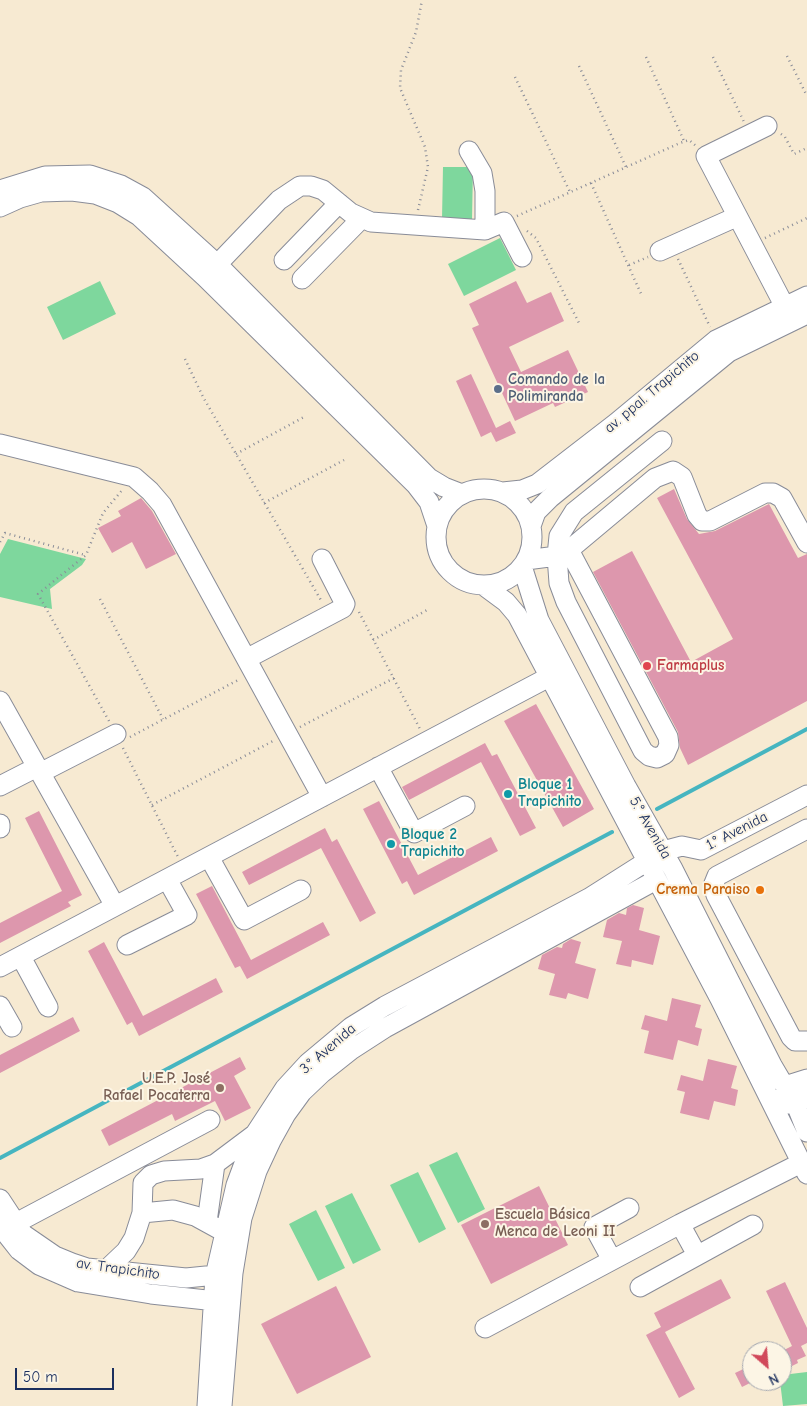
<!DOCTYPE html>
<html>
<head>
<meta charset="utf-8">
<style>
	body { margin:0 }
	#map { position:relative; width:807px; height:1406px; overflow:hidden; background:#f7ead2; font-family:"Comic Neue",sans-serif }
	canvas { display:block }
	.north { position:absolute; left:742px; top:1341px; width:50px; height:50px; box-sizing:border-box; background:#fcf5e5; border:1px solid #a2a6af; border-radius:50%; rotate:153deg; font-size:14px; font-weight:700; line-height:20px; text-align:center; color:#1b2f5e }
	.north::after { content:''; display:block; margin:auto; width:18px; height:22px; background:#d1495b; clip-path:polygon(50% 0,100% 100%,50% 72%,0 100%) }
	.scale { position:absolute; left:15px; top:1368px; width:99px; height:22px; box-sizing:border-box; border:2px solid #1b2f5e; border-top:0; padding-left:6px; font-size:15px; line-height:18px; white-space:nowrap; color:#1b2f5e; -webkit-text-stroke:4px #fcf5e5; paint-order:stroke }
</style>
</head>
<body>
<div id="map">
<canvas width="807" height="1406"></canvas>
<div class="north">N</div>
<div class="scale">50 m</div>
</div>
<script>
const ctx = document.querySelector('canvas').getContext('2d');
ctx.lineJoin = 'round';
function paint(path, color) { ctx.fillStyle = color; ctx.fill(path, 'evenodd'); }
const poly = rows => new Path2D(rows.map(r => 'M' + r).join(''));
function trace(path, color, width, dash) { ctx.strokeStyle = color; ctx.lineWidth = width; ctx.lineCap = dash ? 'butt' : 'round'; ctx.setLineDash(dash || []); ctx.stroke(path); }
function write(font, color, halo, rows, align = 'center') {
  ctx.font = font + ' "Comic Neue",sans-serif'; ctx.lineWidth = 4; ctx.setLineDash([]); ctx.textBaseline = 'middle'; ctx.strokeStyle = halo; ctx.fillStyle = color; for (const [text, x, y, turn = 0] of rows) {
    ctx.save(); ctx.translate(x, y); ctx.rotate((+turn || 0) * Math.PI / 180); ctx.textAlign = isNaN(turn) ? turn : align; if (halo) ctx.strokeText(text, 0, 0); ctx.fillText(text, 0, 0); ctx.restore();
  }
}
paint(poly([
	[443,167,473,167,472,220,442,219],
	[500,238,516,270,464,296,448,264],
	[100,281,116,314,63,340,47,307],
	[8,539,86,559,82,565,50,589,52,609,0,597,0,554],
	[457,1152,485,1209,458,1223,429,1165],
	[418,1172,446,1229,419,1243,390,1185],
	[352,1193,381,1250,353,1264,325,1206],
	[316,1210,345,1268,318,1281,289,1224],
	[807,1372,807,1404,783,1406,780,1381,782,1381,782,1375]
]), '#7ed79d');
trace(poly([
	[657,809,807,729],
	[0,1158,612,832]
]), '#46b5c0', 4);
paint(poly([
	[516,281,527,303,551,292,564,321,509,347,521,372,568,350,588,392,555,407,553,403,515,421,472,328,479,325,469,304],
	[471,374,496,428,510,421,516,433,496,442,491,432,481,437,456,381],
	[674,489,687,519,699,534,715,531,769,504,798,558,807,554,807,701,688,765,680,748,678,732,593,572,632,551,691,662,733,639,657,498],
	[141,498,152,511,176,554,146,569,132,542,112,553,98,528,121,516,118,511],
	[536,704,594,809,563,827,504,721],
	[485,743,492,756,497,754,536,828,520,836,481,762,409,800,402,787],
	[379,801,418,875,491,837,498,851,414,895,407,881,402,884,363,809],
	[39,811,82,895,68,902,71,906,0,943,0,923,62,891,25,818],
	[325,828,332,842,337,839,376,913,360,922,321,848,249,885,242,872],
	[212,886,251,960,323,922,330,935,247,979,240,966,235,968,196,894],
	[633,905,644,908,639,930,660,936,653,965,632,960,631,967,616,964,622,941,603,937,607,920,619,913,626,915,627,908],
	[571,939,581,942,575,963,596,969,588,999,568,993,566,999,549,995,555,974,538,969,542,955,557,947,562,948,563,944],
	[104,942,143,1016,216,978,223,992,139,1036,132,1022,127,1025,88,951],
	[672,998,701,1005,695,1027,702,1029,698,1046,678,1040,673,1060,644,1053,649,1031,641,1029,645,1015,667,1021],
	[73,1017,80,1031,0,1073,0,1055],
	[240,1057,246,1069,234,1076,251,1108,225,1121,215,1101,175,1121,172,1114,109,1146,101,1130],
	[708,1059,737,1066,731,1088,738,1090,735,1106,714,1101,709,1120,680,1113,685,1092,677,1090,681,1075,703,1081],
	[539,1186,568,1245,491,1284,461,1225],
	[721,1279,731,1298,665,1332,695,1389,679,1398,646,1335,661,1327,654,1313],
	[785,1282,807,1328,807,1343,801,1346,806,1356,797,1360,798,1363,782,1371,782,1351,792,1346,766,1291],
	[336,1286,371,1357,297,1394,261,1324],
	[752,1365,752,1382,742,1387,735,1373]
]), '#dd97ad');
const minor = poly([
	[767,126,706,156,785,307],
	[469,151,482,173,485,191,485,230],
	[0,190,45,176,90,175,121,185,143,197,217,264,429,478,444,487,462,494],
	[0,207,20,198,41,192,72,191,95,194,118,203,139,216,205,277,416,485,429,502,437,526],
	[660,251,736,217],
	[284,260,339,203],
	[209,273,279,200,300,186,311,186,323,190,351,213,371,222,485,230,504,222,522,257],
	[302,279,361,219],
	[0,444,134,477,150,491,162,505,322,797],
	'436 537a48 48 0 1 1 96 0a48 48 0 1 1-96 0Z',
	[503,492,522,490,537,484,616,423,716,340,807,296],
	[531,526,536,512,550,498,729,352,807,314],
	[569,550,668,737,669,745,665,754,657,758,649,756,643,751,566,602,559,583,557,556,559,536,574,512,662,441],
	[526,560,557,556,569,550,655,478,673,471,682,477,697,515,702,521,710,521,765,493,773,493,782,498,807,543],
	[522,566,539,620,626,786,673,869,772,1065,782,1082,788,1085,807,1079],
	[483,585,506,602,517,615,720,999,807,1174],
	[248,658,343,608,345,604,322,559],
	[0,701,115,906],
	[378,767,414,833,465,806],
	[40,773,116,734],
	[0,786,37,767],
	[0,824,0,828],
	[807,829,717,876,713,886,716,895,791,1037,795,1041,807,1041],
	[209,857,244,920,301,890],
	[127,945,187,915,167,879],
	[21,957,48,1007],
	[0,967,549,677],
	[0,1006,12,1027],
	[771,1098,789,1104,807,1098],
	[795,1102,807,1132],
	[0,1199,23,1234,55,1256,72,1263,87,1268,186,1278,226,1274],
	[142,1213,173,1210,195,1216,226,1233],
	[207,1222,215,1164],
	[16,1223,210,1120],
	[680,1224,697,1255],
	[0,1226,19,1250,39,1265,78,1282,151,1294,225,1302],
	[612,1260,594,1227,629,1208],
	[106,1270,126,1251,134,1238,142,1213,143,1183,151,1175,164,1171,201,1169,215,1164,255,1134],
	[640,1287,753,1225],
	[485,1328,680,1224,801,1163],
	[207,1406,215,1276,236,1185,255,1134,285,1088,308,1063,351,1027,385,1006,589,898,663,851,682,846,701,850,807,795],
	[222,1406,233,1273,242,1218,257,1171,271,1141,286,1114,302,1092,322,1073,351,1050,385,1028,656,880]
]);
trace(minor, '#898c98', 21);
trace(poly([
	[787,56,807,96],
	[646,57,684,141],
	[713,57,744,122],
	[579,66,626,167],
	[515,77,570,192],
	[781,134,785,137,794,154,807,148],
	[591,183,642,296],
	[418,210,428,167,425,147,400,88,401,70,416,32,422,0],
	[517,216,680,143,689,140,696,146],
	[527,231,536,238,580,325],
	[765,238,807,218],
	[678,259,710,327],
	[629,265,648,257],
	[185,359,203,397,322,602],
	[236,454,304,417],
	[264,503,344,460],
	[0,542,5,533,85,555],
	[100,599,163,719],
	[359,612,420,729],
	[373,640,427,610],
	[109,721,38,594,86,555,103,513,123,489],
	[300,727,394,678],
	[130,737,240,679],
	[123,748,178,857],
	[152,805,275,740]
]), '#898c98', 2.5, [1, 4]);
trace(minor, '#fff', 19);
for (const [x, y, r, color] of [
	[498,389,5,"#5c6f8a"],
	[647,666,5,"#e0444e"],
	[508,794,5,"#0f9aa8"],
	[391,844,5,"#0f9aa8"],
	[760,890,5,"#e8710a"],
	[220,1088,5,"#8d6e63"],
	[485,1224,5,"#8d6e63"]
]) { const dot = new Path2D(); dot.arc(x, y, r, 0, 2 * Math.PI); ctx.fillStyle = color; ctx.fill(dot); trace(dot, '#fcf5e5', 2); }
write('bold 15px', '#4e5e75', '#fcf5e5', [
	["Comando de la",508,380],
	["Polimiranda",508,397]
], 'left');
write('15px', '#1b2f5e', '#fcf5e5', [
	["av. ppal. Trapichito",652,392,-40],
	["5.° Avenida",650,828,60],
	["1.° Avenida",737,831,-27],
	["3.° Avenida",328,1049,-41],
	["av. Trapichito",118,1269,8]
]);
write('bold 15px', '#be3a42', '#fcf5e5', [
	["Farmaplus",657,666]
], 'left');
write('bold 15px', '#0d838f', '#fcf5e5', [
	["Bloque 1",518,785],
	["Trapichito",518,802],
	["Bloque 2",401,835],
	["Trapichito",401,852]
], 'left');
write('bold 15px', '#c56008', '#fcf5e5', [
	["Crema Paraiso",750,890]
], 'right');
write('bold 15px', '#785e54', '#fcf5e5', [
	["U.E.P. José",210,1079],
	["Rafael Pocaterra",210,1096],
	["Escuela Básica",495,1215,"left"],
	["Menca de Leoni II",495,1232,"left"]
], 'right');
</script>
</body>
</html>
